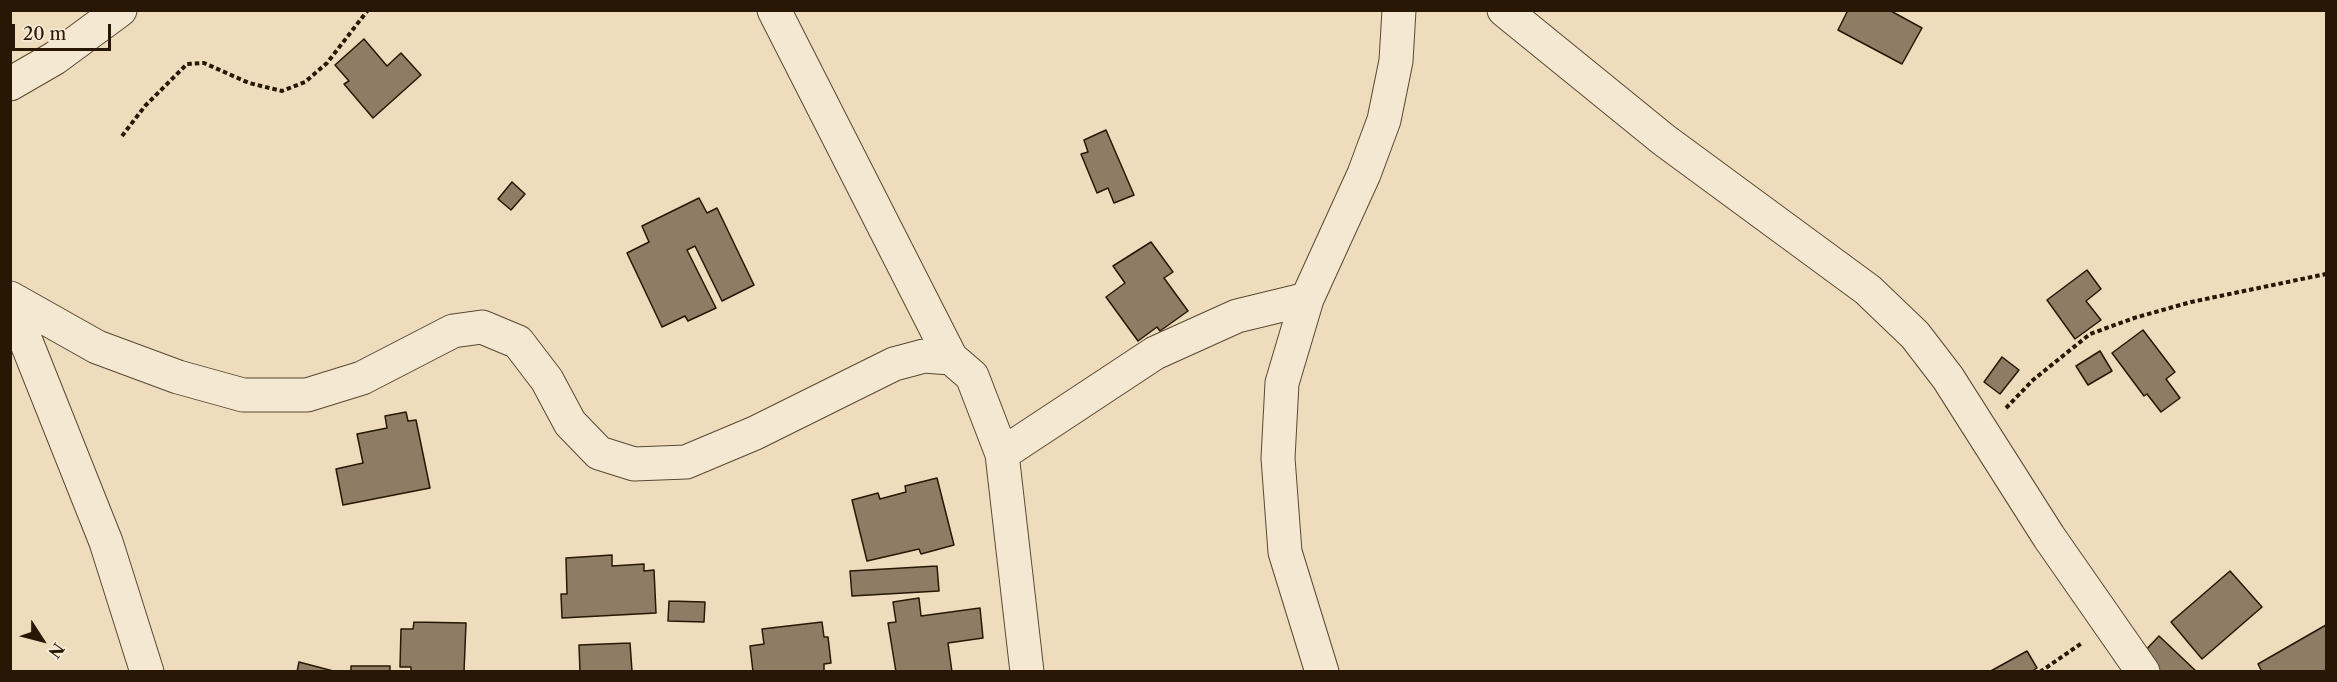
<!DOCTYPE html>
<html>
<head>
<meta charset="utf-8">
<style>
	body { margin:0 }
	#map { position:relative; width:2337px; height:682px; overflow:hidden; background:#eedcbc; font-family:"Libre Caslon Text",serif }
	canvas { display:block }
	.frame { position:absolute; inset:0; border:12px solid #271704; pointer-events:none }
	.north { position:absolute; left:12px; top:610px; width:60px; height:60px; -webkit-text-stroke:4px #f4e8d3; paint-order:stroke; rotate:126deg; font-size:16px; font-weight:700; line-height:24px; text-align:center; color:#271704 }
	.north::after { content:''; display:block; margin:auto; width:21px; height:27px; background:#271704; clip-path:polygon(50% 0,100% 100%,50% 72%,0 100%) }
	.scale { position:absolute; left:12px; top:24px; width:99px; height:27px; box-sizing:border-box; border:3px solid #271704; border-top:0; padding-left:8px; font-size:18px; line-height:21px; white-space:nowrap; color:#271704; -webkit-text-stroke:4px #f4e8d3; paint-order:stroke }
</style>
</head>
<body>
<div id="map">
<canvas width="2337" height="682"></canvas>
<div class="frame"></div>
<div class="north">N</div>
<div class="scale">20 m</div>
</div>
<script>
const ctx = document.querySelector('canvas').getContext('2d');
ctx.lineJoin = 'round';
function paint(path, color) { ctx.fillStyle = color; ctx.fill(path, 'evenodd'); }
const poly = rows => new Path2D(rows.map(r => 'M' + r).join(''));
function trace(path, color, width, dash) { ctx.strokeStyle = color; ctx.lineWidth = width; ctx.lineCap = dash ? 'butt' : 'round'; ctx.setLineDash(dash || []); ctx.stroke(path); }
const building = poly([
	[1848,10,1889,10,1922,28,1902,64,1838,30,1848,10],
	[364,39,387,66,401,53,421,75,373,118,344,84,349,81,335,65,364,39],
	[1106,130,1134,195,1114,203,1108,188,1097,193,1081,154,1088,152,1084,140,1106,130],
	[512,182,525,194,511,210,498,199,512,182],
	[699,198,707,213,717,208,754,285,722,301,695,246,687,250,716,308,688,321,685,316,662,327,627,253,649,242,642,226,699,198],
	[1151,242,1173,272,1164,278,1188,311,1160,331,1157,327,1138,341,1106,297,1125,283,1113,266,1151,242],
	[2087,270,2101,289,2086,301,2101,320,2075,339,2047,300,2087,270],
	[2143,330,2175,372,2166,379,2180,398,2161,412,2147,394,2144,396,2112,353,2143,330],
	[2100,351,2112,371,2088,385,2076,366,2100,351],
	[2002,357,2019,370,2000,394,1984,382,2002,357],
	[406,412,408,421,416,420,430,488,343,505,336,469,363,463,357,434,387,428,385,416,406,412],
	[937,478,954,545,921,554,919,549,867,561,852,500,878,493,880,499,906,492,905,486,937,478],
	[612,555,612,566,644,564,644,571,654,570,656,613,562,618,561,594,567,594,566,558,612,555],
	[937,566,939,591,852,596,850,571,937,566],
	[2230,571,2262,607,2202,659,2171,622,2230,571],
	[919,598,921,616,980,608,983,638,948,643,952,672,896,672,888,623,896,622,893,602,919,598],
	[669,601,705,602,704,622,668,621,669,601],
	[414,622,466,623,464,672,411,672,411,667,400,667,401,629,413,629,414,622],
	[822,622,824,637,828,637,831,663,824,664,824,672,753,672,750,646,764,644,762,629,822,622],
	[2326,625,2326,672,2262,672,2258,664,2326,625],
	[2159,636,2197,672,2161,672,2142,654,2159,636],
	[630,643,632,671,580,672,579,645,630,643],
	[2027,651,2037,668,2031,672,1989,672,2027,651],
	[299,662,337,672,297,672,299,662],
	[351,666,390,666,390,672,351,672,351,666]
]);
paint(building, '#8e7d64');
trace(building, '#271704', 1.5);
const minor = poly([
	[774,10,951,358],
	[1504,10,1664,140,1868,290,1915,335,1948,378,2049,537,2143,672],
	[10,84,55,58,120,10],
	[10,298,97,347,178,377,243,395,307,395,362,378,453,331,482,327,518,342,547,380,570,423,599,453,634,464,686,462,755,433,894,364,924,356,951,358,972,376,1002,454,1027,672],
	[10,301,106,542,147,672],
	[1002,454,1155,353,1237,316,1307,299],
	[1322,672,1285,552,1278,458,1282,383,1307,299,1364,174,1384,120,1396,61,1399,10]
]);
trace(minor, '#594832', 35);
trace(poly([
	[122,136,145,106,187,64,204,63,249,83,282,91,305,82,327,63,368,10],
	[2006,408,2033,380,2090,334,2134,318,2191,302,2326,274],
	[2040,672,2082,643]
]), '#271704', 4, [4.5, 3]);
trace(minor, '#f4e8d3', 33);
</script>
</body>
</html>
